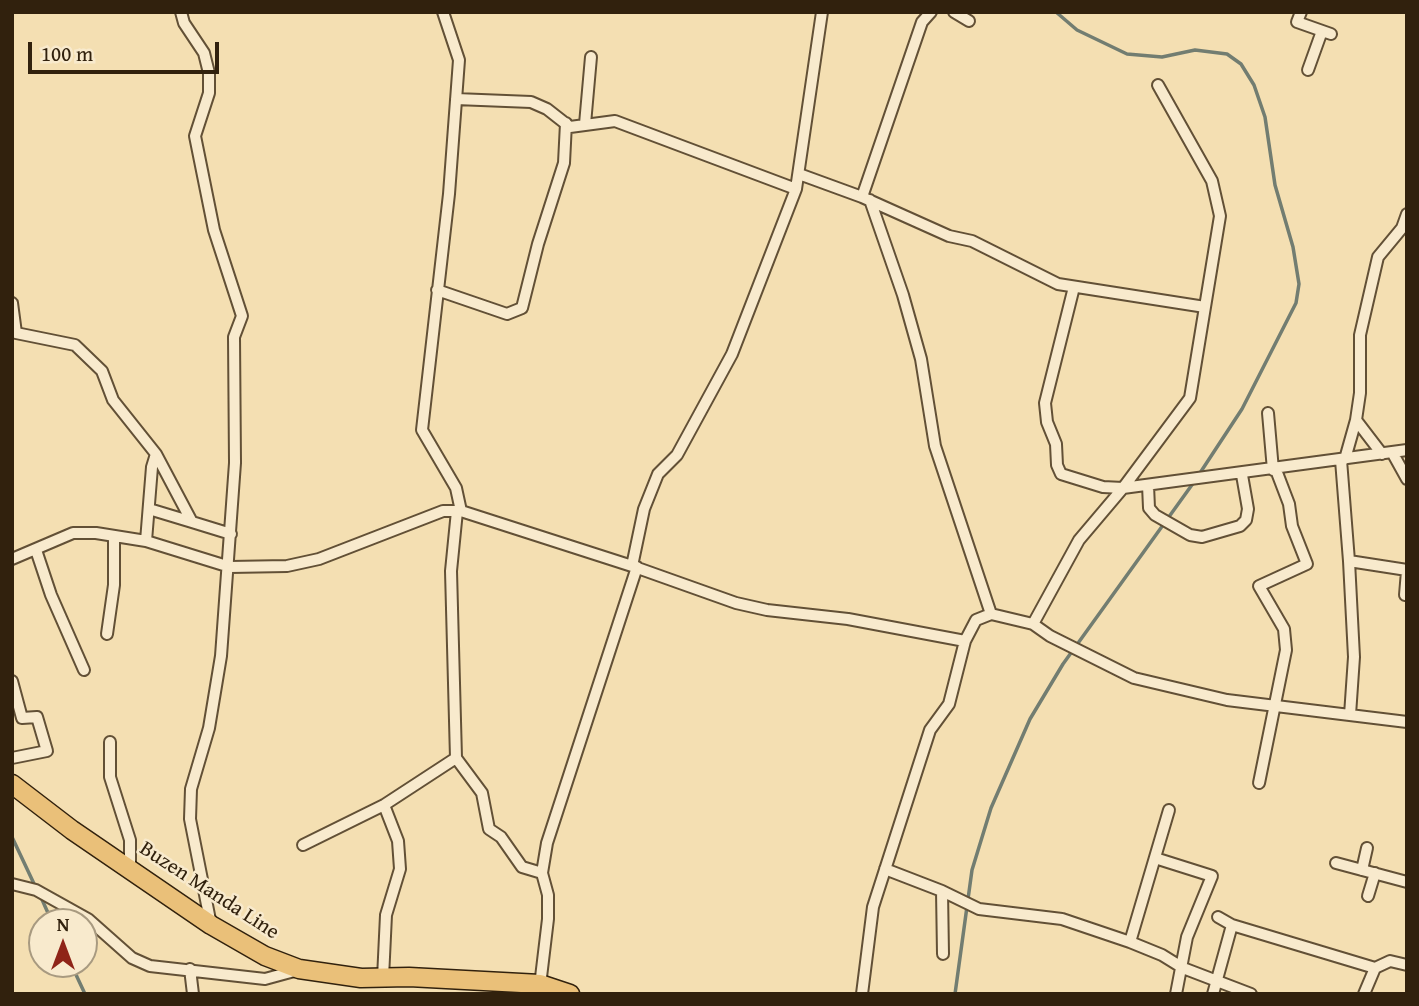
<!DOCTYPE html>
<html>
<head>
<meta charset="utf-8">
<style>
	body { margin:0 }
	#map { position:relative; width:1419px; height:1006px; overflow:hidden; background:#f4dfb2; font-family:"Gentium Book Plus",serif }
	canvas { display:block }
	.frame { position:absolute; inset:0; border:14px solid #31210d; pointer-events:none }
	.north { position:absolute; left:28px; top:908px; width:70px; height:70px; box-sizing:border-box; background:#f8eacd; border:2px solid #a89a80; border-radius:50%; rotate:0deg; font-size:19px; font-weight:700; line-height:28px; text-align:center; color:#31210d }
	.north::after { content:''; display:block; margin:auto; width:24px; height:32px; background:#8f2418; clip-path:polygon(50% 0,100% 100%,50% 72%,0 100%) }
	.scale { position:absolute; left:28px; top:42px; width:191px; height:32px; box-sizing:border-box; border:4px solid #31210d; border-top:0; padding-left:9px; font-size:21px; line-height:24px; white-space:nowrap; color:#31210d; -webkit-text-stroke:5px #f8eacd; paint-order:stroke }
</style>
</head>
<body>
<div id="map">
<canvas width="1419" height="1006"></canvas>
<div class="frame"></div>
<div class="north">N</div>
<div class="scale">100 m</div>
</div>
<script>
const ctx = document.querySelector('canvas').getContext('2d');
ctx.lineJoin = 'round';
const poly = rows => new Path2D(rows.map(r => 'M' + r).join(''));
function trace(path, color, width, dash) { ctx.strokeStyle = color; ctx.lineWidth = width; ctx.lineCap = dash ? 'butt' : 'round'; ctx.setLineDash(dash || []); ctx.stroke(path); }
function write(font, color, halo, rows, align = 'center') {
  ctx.font = font + ' "Gentium Book Plus",serif'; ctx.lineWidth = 5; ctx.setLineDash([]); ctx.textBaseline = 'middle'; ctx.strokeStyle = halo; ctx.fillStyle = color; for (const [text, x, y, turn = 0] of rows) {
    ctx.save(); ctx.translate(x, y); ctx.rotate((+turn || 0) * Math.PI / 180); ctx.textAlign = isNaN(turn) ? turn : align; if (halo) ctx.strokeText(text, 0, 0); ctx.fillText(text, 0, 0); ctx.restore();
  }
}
trace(poly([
	[1056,12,1077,30,1127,54,1162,57,1195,50,1227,54,1241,64,1254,85,1265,117,1275,185,1293,247,1299,284,1296,303,1242,409,1198,476],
	[12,837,36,888],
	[40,895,52,922],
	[71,964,85,994],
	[955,994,972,870,991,808,1030,719,1063,664,1194,482]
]), '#727d71', 3.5);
const minor = poly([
	[181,12,184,23,204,53,209,73,209,93,195,136,214,230,242,316,234,337,235,463,221,656,209,728,191,789,190,819,211,925],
	[443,12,459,60,449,194,422,430,456,488,461,511],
	[954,12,969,21],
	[1301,12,1297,22,1331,34],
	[1308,70,1322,31],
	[456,99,531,102,547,109,570,127,615,121,796,189],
	[585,124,591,57],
	[799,174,862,197,949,236,972,241,1058,284,1205,307],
	[862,197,922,22,931,12],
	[870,200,903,295,921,359,935,446,991,614],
	[1074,287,1045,403,1047,422,1056,444,1057,465,1061,474,1103,487,1123,488,1190,398,1220,216,1212,181,1158,85],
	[437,290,507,314,522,308,538,244,564,163,566,123],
	[12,303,16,333,75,345,102,371,113,400,156,454,192,522,231,534],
	[1268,413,1273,470],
	[1356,420,1382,454],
	[1392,452,1407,479],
	[1345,459,1356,420,1360,393,1360,335,1378,257,1402,228,1407,214],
	[1341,460,1349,561,1407,570],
	[1148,485,1149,508,1155,515,1190,535,1202,537,1240,526,1246,520,1248,509,1242,475],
	[149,509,192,522],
	[457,511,451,571,456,758,482,793,489,829,501,837,522,867,542,873],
	[146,541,152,467,156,454],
	[36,550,51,595,84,670],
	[12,559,73,533,96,533,146,541,230,567,287,566,319,559,443,511,461,511,632,566,736,603,767,610,848,619,965,641,976,620,991,614,1033,624,1050,636,1134,678,1227,700,1407,722],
	[1349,561,1354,657,1350,715],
	[632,566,644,509,658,474,677,455,732,354,796,189,822,12],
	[1405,595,1407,571],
	[1033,624,1079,540,1123,488,1407,450],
	[107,634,114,585,114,536],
	[12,681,22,718,37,717,47,751,12,758],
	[110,742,110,777,130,840,130,868],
	[1259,783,1286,650,1284,629,1259,586,1307,564,1292,526,1289,504,1276,470],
	[303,845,384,805,456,758],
	[1155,858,1212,876,1187,937,1176,994],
	[1336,863,1407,882],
	[885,869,942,891,943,954],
	[1362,870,1367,848],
	[12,884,36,890,88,919,132,958,150,966,265,979,298,970],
	[942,891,979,909,1062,919,1130,942,1162,955,1183,968,1251,994],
	[1368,896,1375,873],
	[1218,917,1232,925,1375,968,1364,994],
	[1130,942,1169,810],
	[1375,968,1390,961,1407,965],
	[190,969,193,994],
	[383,978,386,915,400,869,398,841,384,805],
	[539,994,548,919,548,895,542,873,547,843,637,567],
	[862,994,873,907,930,730,949,704,965,641],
	[1213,994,1232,925]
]);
const primary = poly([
	[12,784,72,830,211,925,265,956,299,969,361,978,409,977,540,984,570,994]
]);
trace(minor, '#625036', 14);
trace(primary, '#31210d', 21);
trace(minor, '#f8eacd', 10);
trace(primary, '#eac079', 18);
write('21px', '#31210d', '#f8eacd', [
	["Buzen Manda Line",209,891,33]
]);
</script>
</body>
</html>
